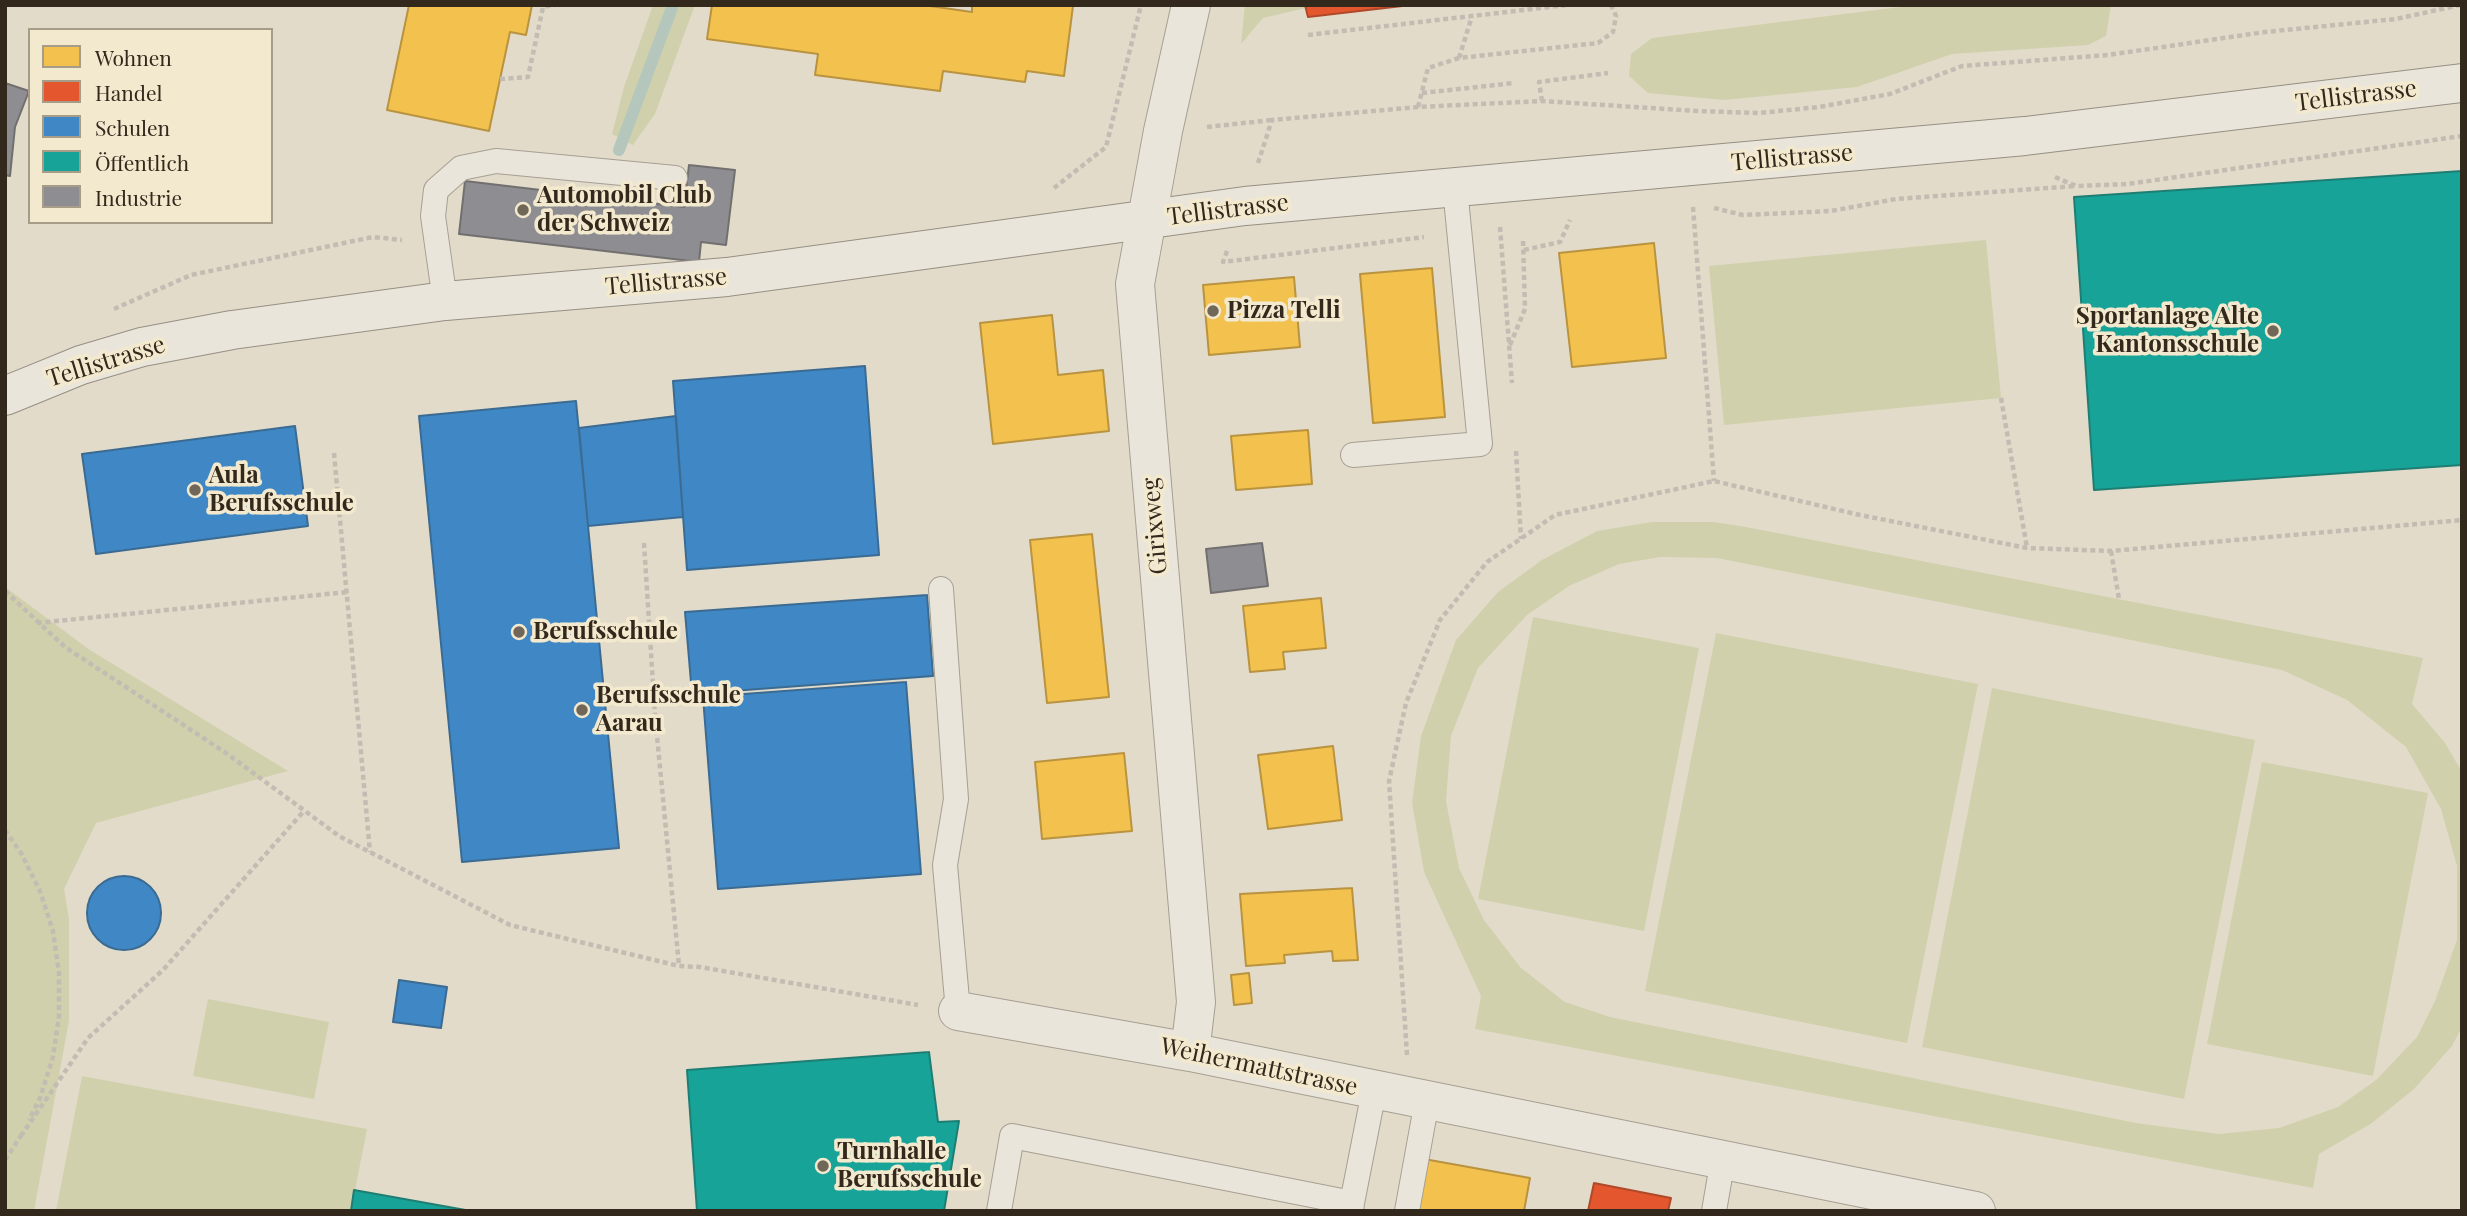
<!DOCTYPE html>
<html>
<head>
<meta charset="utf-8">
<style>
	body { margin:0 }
	#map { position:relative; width:2467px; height:1216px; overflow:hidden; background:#e2dbca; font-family:"Playfair Display",serif }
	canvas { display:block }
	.frame { position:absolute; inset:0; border:7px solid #33281c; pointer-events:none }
	.legend { position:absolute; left:28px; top:28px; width:245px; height:196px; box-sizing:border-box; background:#f3e9ce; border:2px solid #a69c87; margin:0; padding:9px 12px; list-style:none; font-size:21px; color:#33281c }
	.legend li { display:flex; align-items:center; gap:14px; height:35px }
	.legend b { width:35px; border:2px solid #a69c87 }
</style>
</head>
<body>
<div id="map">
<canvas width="2467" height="1216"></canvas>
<div class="frame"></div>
<ul class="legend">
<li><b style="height:19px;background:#f2c14e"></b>Wohnen</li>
<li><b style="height:19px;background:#e4572e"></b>Handel</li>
<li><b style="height:19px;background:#3f88c5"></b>Schulen</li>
<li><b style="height:19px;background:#17a398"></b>Öffentlich</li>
<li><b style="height:19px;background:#8d8d92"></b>Industrie</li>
</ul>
</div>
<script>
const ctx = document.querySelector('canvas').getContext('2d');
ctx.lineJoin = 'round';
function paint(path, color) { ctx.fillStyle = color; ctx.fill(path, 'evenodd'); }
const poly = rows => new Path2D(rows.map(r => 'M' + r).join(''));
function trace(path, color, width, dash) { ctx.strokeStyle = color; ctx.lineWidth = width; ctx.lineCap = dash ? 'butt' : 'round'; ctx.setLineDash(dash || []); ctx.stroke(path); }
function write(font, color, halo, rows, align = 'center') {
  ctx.font = font + ' "Playfair Display",serif'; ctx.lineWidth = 7; ctx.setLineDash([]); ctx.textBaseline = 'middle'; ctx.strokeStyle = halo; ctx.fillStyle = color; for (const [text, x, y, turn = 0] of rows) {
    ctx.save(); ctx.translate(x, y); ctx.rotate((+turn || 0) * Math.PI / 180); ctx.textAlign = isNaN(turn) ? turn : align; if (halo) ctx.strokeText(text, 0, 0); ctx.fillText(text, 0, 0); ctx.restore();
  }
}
paint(poly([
	[653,5,695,5,655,114,633,145,612,134,624,87],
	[1245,5,1305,5,1306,8,1263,18,1241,44],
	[1916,5,2111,5,2106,36,2088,45,1952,54,1857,87,1724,100,1648,93,1629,76,1631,54,1652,38],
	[1986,240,2001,398,1724,425,1709,266],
	[1652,522,1714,522,1746,527,2423,658,2412,704,2445,743,2462,772,2462,1027,2452,1046,2414,1089,2372,1123,2319,1154,2313,1188,1475,1029,1481,996,1424,872,1412,803,1421,736,1456,640,1498,592,1542,560,1597,531],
	[1660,557,1717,558,2282,670,2347,700,2406,747,2441,809,2457,866,2457,940,2435,1001,2417,1037,2376,1080,2338,1107,2279,1128,2219,1134,2136,1123,1610,1017,1565,1002,1521,968,1484,920,1459,868,1446,801,1451,736,1478,668,1527,615,1569,586,1619,564],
	[5,587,90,650,288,771,96,823,64,889,69,919,69,1021,34,1211,5,1211],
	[1533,617,1699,648,1644,931,1478,899],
	[1716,633,1978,684,1907,1043,1645,991],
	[1992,688,2255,740,2184,1099,1922,1047],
	[2262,762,2428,793,2373,1076,2207,1044],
	[208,999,329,1022,314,1099,193,1076],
	[82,1076,367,1129,351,1211,56,1211]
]), '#d0d1ac');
const homes = poly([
	[409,5,532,5,526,35,510,32,489,131,387,110,409,5],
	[712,5,923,5,972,12,972,5,1073,6,1064,76,1027,71,1025,82,943,71,940,91,815,75,818,54,707,39,712,5],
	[1654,243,1666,358,1572,367,1559,253,1654,243],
	[1432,268,1445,417,1373,423,1360,274,1432,268],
	[1294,277,1300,347,1209,355,1203,285,1294,277],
	[1052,315,1058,375,1103,370,1109,431,993,444,980,323,1052,315],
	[1308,430,1312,484,1236,490,1231,436,1308,430],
	[1092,534,1109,697,1047,703,1030,540,1092,534],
	[1321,598,1326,648,1283,652,1285,669,1250,672,1243,606,1321,598],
	[1333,746,1342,820,1268,829,1258,755,1333,746],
	[1124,753,1132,831,1042,839,1035,762,1124,753],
	[1352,888,1358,960,1333,961,1332,951,1284,955,1285,963,1246,966,1240,894,1352,888],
	[1249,973,1252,1003,1234,1005,1231,975,1249,973],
	[1424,1159,1530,1178,1524,1211,1415,1211,1424,1159]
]);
paint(homes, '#f2c14e');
trace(homes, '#b9933f', 2);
const shops = poly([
	[1305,5,1411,5,1308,17,1305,5],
	[1594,1183,1671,1198,1668,1211,1588,1211,1594,1183]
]);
paint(shops, '#e4572e');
trace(shops, '#af4929', 2);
const schools = poly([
	[865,366,879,555,687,570,673,381,865,366],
	[576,401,619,848,462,862,419,416,576,401],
	[676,416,683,517,588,526,579,428,676,416],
	[295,426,308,526,96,554,82,454,295,426],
	[927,595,933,676,692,694,685,612,927,595],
	[906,682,921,874,718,889,703,697,906,682],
	'87 913a37 37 0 1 1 74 0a37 37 0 1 1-74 0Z',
	[399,980,447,987,441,1028,393,1022,399,980]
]);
paint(schools, '#3f88c5');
trace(schools, '#3b6b92', 2);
const public = poly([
	[2462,171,2462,465,2094,490,2074,197,2462,171],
	[929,1052,938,1122,959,1121,944,1211,697,1211,687,1070,929,1052],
	[354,1190,471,1211,351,1211,354,1190]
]);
paint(public, '#17a398');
trace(public, '#1f7e73', 2);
const industry = poly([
	[5,83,29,91,15,127,10,176,5,175,5,83],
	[689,165,735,170,726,245,701,242,699,262,459,234,465,181,684,207,689,165],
	[1262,543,1268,586,1211,593,1206,549,1262,543]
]);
paint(industry, '#8d8d92');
trace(industry, '#726f6f', 2);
trace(poly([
	[619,150,673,5]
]), '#b5c6bc', 12);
const service = poly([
	[445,301,433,216,436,190,461,168,496,161,675,178],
	[1353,455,1480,444,1455,188],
	[941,589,956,799,945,865,958,1011],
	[1352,1203,1374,1091],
	[999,1211,1012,1136,1352,1203,1351,1211],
	[1407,1211,1427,1101],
	[1714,1211,1723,1159]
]);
const minor = poly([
	[958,1011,1190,1052,1976,1211],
	[1190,1052,1196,1002,1135,284,1163,131,1191,5]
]);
const secondary = poly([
	[5,396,81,365,142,347,232,330,445,301,727,277,1245,206,2025,136,2462,83]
]);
trace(service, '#a69f93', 26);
trace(minor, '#a69f93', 40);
trace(secondary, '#968f83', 40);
trace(poly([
	[1308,35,1567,5],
	[1459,58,1472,16],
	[500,79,528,77,543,7,555,5],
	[1422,93,1514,83],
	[1542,101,1539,82,1608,73],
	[1418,107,1428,68,1459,58,1598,43,1613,32,1616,16,1611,5],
	[1207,127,1272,120],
	[1258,163,1272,120,1418,107,1542,101,1697,111,1759,113,1819,107,1890,94,1962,66,2108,55,2265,32,2396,19,2460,5],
	[2055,177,2076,186,2128,184,2462,136],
	[1054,188,1106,147,1141,5],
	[1693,207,1714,481],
	[1714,208,1743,215,1831,211,1896,199,2076,186],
	[1500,227,1512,383],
	[1524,250,1560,242,1570,220],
	[1227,251,1223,262,1424,237],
	[114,309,191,275,373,237,402,240],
	[1510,345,1525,309,1523,240],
	[2001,398,2027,548],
	[1516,451,1521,539],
	[334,453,370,852],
	[644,543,655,715,679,966],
	[2111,551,2119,599],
	[5,591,65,647,226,753,339,836,510,925,679,966,700,967,918,1005],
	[37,623,348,592],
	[5,830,21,853,40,891,53,931,59,973,59,1016,53,1057,40,1098,29,1120],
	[1407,1055,1389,781,1406,703,1440,620,1487,562,1555,515,1714,481,1860,515,2027,548,2111,551,2462,520],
	[21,1136,88,1038,163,970,303,812],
	[5,1160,22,1134]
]), '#c2bcb2', 4.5, [5, 3.5]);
trace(service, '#eae5da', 24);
trace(minor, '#eae5da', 38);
trace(secondary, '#eae5da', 38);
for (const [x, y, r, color] of [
	[523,210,7,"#706759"],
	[1213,311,7,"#706759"],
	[2273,331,7,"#706759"],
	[195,490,7,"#706759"],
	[519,632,7,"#706759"],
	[582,710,7,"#706759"],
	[823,1166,7,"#706759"]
]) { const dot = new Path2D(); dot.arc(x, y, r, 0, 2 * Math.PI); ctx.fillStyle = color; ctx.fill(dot); trace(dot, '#f3e9ce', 2.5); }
write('24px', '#33281c', '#f3e9ce', [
	["Tellistrasse",2356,96,-7],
	["Tellistrasse",1792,158,-5],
	["Tellistrasse",1228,210,-7],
	["Tellistrasse",666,282,-5],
	["Tellistrasse",106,362,-17],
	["Girixweg",1155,526,-95],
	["Weihermattstrasse",1259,1067,12]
]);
write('bold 24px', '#33281c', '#f3e9ce', [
	["Automobil Club",537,196],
	["der Schweiz",537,224],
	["Pizza Telli",1227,311],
	["Sportanlage Alte",2259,317,"right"],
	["Kantonsschule",2259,345,"right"],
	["Aula",209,476],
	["Berufsschule",209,504],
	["Berufsschule",533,632],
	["Berufsschule",596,696],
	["Aarau",596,724],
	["Turnhalle",837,1152],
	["Berufsschule",837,1180]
], 'left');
</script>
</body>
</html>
